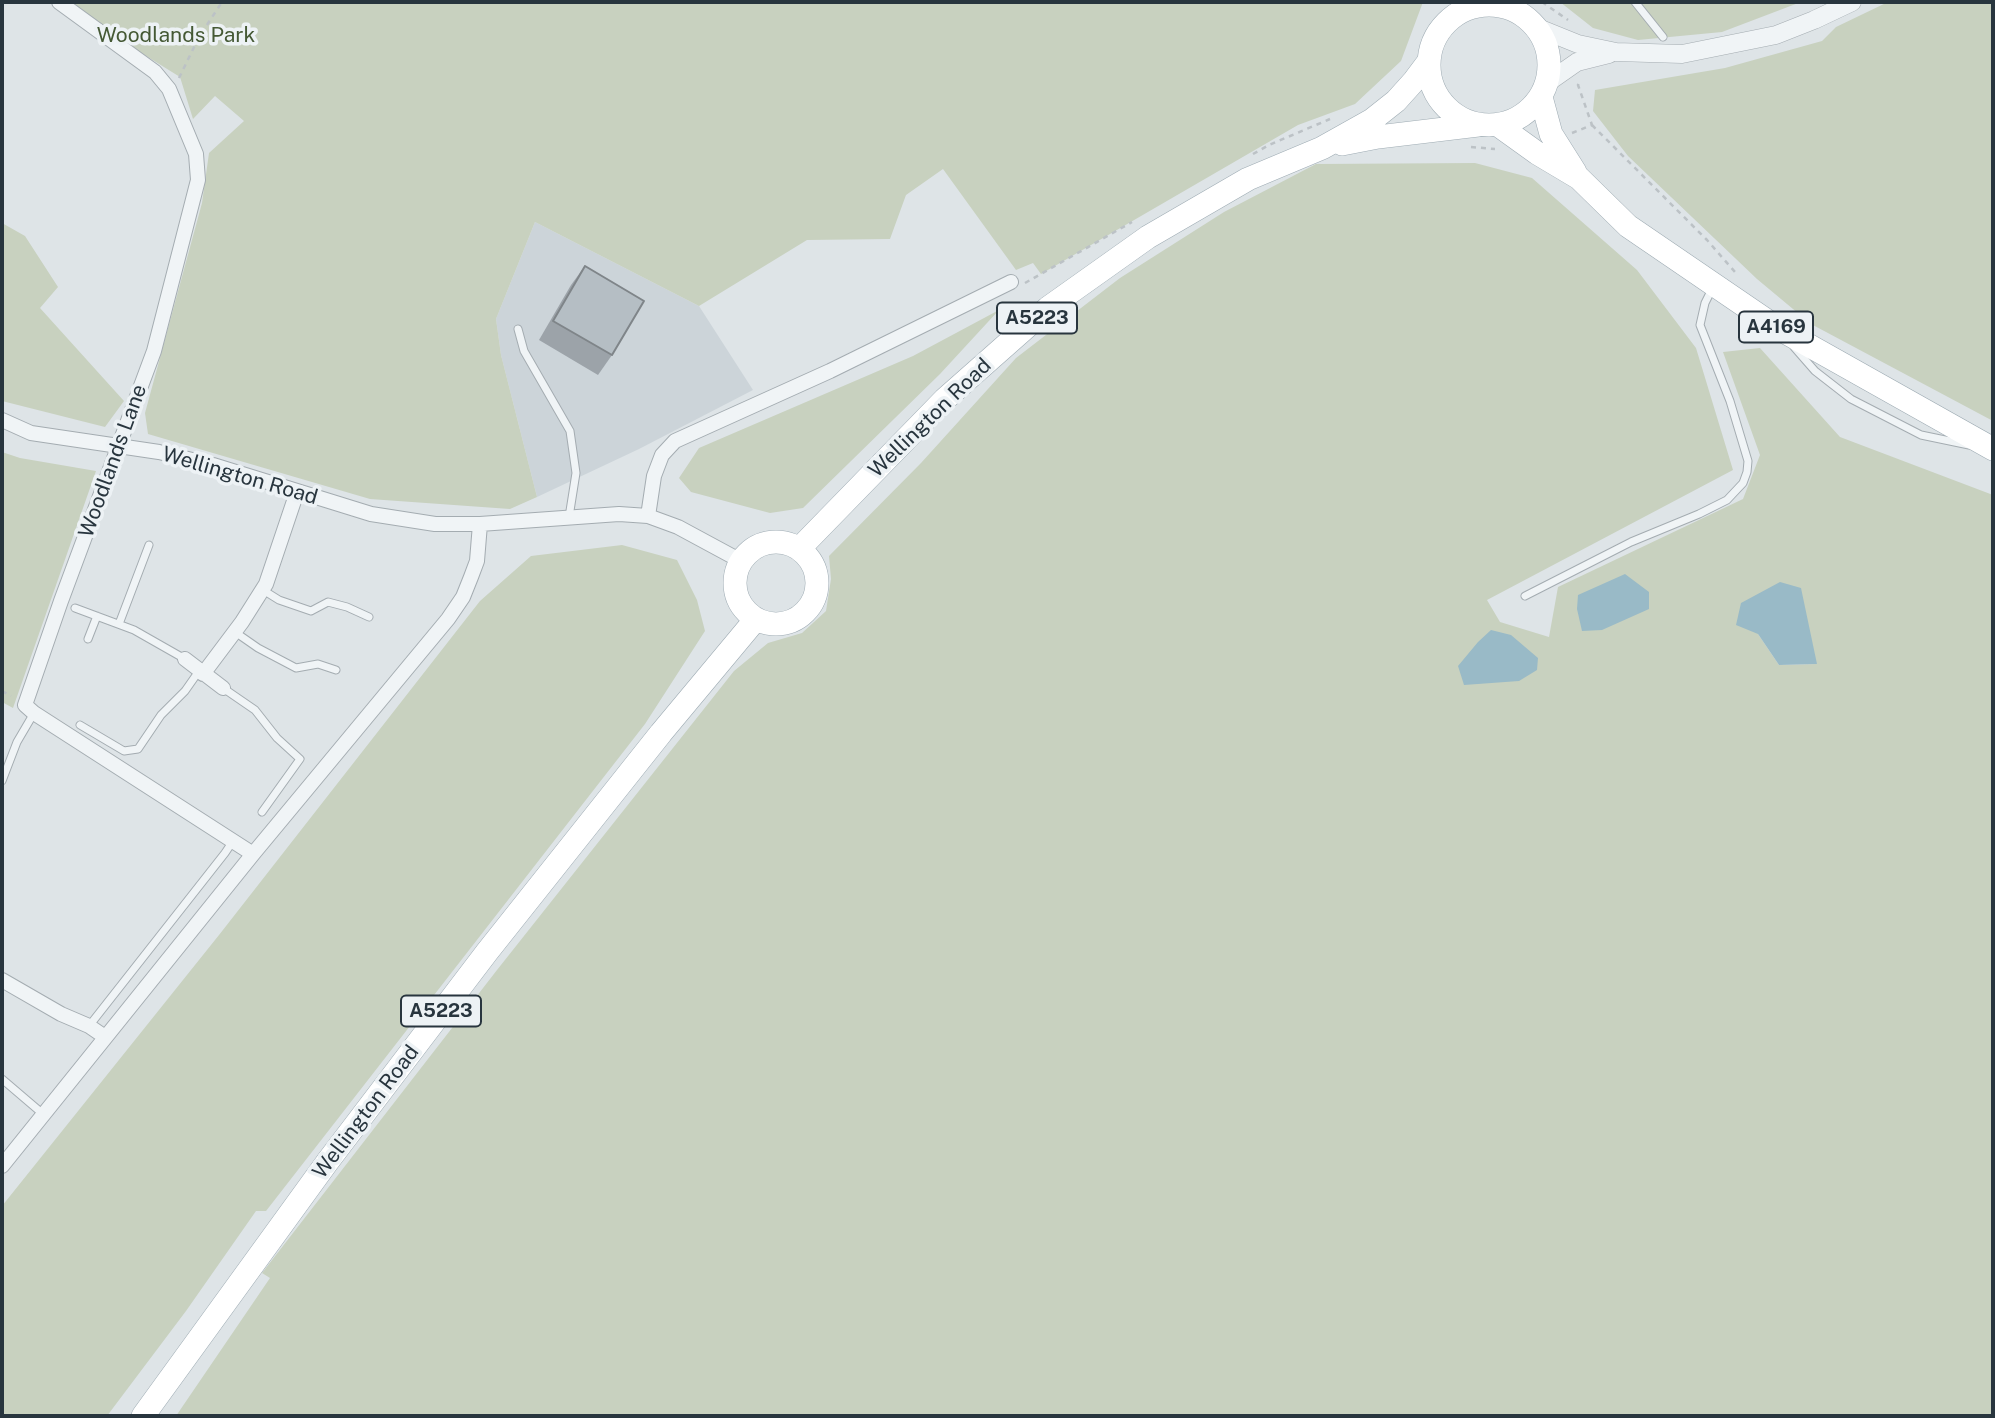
<!DOCTYPE html>
<html>
<head>
<meta charset="utf-8">
<style>
	body { margin:0 }
	#map { position:relative; width:1995px; height:1418px; overflow:hidden; background:#dee4e7; font-family:"Public Sans",sans-serif }
	canvas { display:block }
	.frame { position:absolute; inset:0; border:4px solid #28353e; pointer-events:none }
</style>
</head>
<body>
<div id="map">
<canvas width="1995" height="1418"></canvas>
<div class="frame"></div>
</div>
<script>
const ctx = document.querySelector('canvas').getContext('2d');
ctx.lineJoin = 'round';
function paint(path, color) { ctx.fillStyle = color; ctx.fill(path, 'evenodd'); }
const poly = rows => new Path2D(rows.map(r => 'M' + r).join(''));
function trace(path, color, width, dash) { ctx.strokeStyle = color; ctx.lineWidth = width; ctx.lineCap = dash ? 'butt' : 'round'; ctx.setLineDash(dash || []); ctx.stroke(path); }
function write(font, color, halo, rows, align = 'center') {
  ctx.font = font + ' "Public Sans",sans-serif'; ctx.lineWidth = 7; ctx.setLineDash([]); ctx.textBaseline = 'middle'; ctx.strokeStyle = halo; ctx.fillStyle = color; for (const [text, x, y, turn = 0] of rows) {
    ctx.save(); ctx.translate(x, y); ctx.rotate((+turn || 0) * Math.PI / 180); ctx.textAlign = isNaN(turn) ? turn : align; if (halo) ctx.strokeText(text, 0, 0); ctx.fillText(text, 0, 0); ctx.restore();
  }
}
paint(poly([
	[535,222,699,306,753,390,639,449,537,497,501,355,496,319]
]), '#ccd4d9');
paint(poly([
	[72,2,1423,2,1401,61,1355,104,1298,125,1041,274,1033,263,1016,270,943,169,906,195,890,239,807,240,699,306,535,222,496,319,501,355,537,497,510,509,370,499,148,434,145,413,202,203,209,153,244,121,215,96,193,119,180,77,135,49],
	[1560,2,1801,2,1722,32,1638,40,1593,28],
	[1888,2,1993,2,1993,421,1811,324,1757,279,1628,156,1593,111,1595,90,1725,68,1822,41,1836,27],
	[1475,163,1532,178,1637,270,1696,348,1733,470,1487,600,1500,622,1549,637,1558,587,1743,499,1760,455,1723,352,1760,348,1840,437,1993,495,1993,1416,176,1416,270,1278,262,1273,497,970,734,671,768,643,802,633,826,611,831,579,829,556,921,463,1016,358,1120,278,1224,212,1316,164],
	[1758,634,1817,664,1779,665],
	[2,223,25,236,58,287,40,308,124,401,105,427,2,401],
	[999,310,940,374,803,508,770,513,691,492,679,478,699,448,913,356],
	[2,452,20,458,96,471,13,708,2,702],
	[622,545,677,560,697,600,705,631,645,724,266,1211,256,1211,186,1311,107,1416,2,1416,2,1206,219,935,480,601,531,556]
]), '#c8d1bf');
paint(poly([
	[1625,574,1649,592,1649,609,1602,630,1582,631,1577,609,1578,595],
	[1780,582,1801,588,1817,664,1779,665,1758,634,1736,625,1741,603],
	[1491,630,1511,635,1538,658,1537,670,1519,681,1464,685,1458,666,1478,642]
]), '#99bac7');
const service = poly([
	[1635,2,1663,37],
	[518,329,524,351,570,431,576,473,569,517],
	[1794,347,1815,371,1851,399,1921,435,1969,445],
	[263,590,279,600,311,611,328,602,347,607,369,617],
	[1525,596,1631,542,1699,514,1727,500,1743,483,1747,472,1748,461,1730,401,1700,325,1705,303,1712,289],
	[75,608,134,630,185,659],
	[119,624,149,545],
	[235,632,258,648,296,668,318,664,336,670],
	[88,639,97,616],
	[223,688,255,710,277,738,300,759,262,812],
	[80,725,124,751,138,749,161,715,185,691,199,671],
	[2,781,17,742,34,713],
	[89,1026,225,853,233,841],
	[2,1079,43,1114]
]);
const minor = poly([
	[59,2,155,72,169,89,196,154,198,180,154,351,61,601,25,705,34,713,253,854],
	[2,420,31,433,159,452,213,465,371,514,435,524,480,524,619,514,648,516,678,527,741,561],
	[648,516,654,476,662,455,675,441,830,371,1011,282],
	[185,659,223,688],
	[203,674,242,622,266,584,297,492],
	[2,980,61,1014,89,1026,105,1037],
	[2,1166,253,854,448,619,463,597,471,577,477,561,480,524]
]);
const tertiary = poly([
	[1536,27,1578,44,1616,52,1682,54,1776,35,1814,20,1852,2],
	[1547,83,1577,62,1609,54]
]);
const primary = poly([
	'1429 65a60 60 0 1 1 120 0a60 60 0 1 1-120 0Z',
	[1541,97,1551,134,1575,172],
	[1498,125,1537,153,1579,178,1628,226,1776,327,1993,449],
	[1342,144,1378,137,1478,125],
	'735 583a41 41 0 1 1 82 0a41 41 0 1 1-82 0Z',
	[799,549,945,399,1048,308,1148,237,1248,179,1322,148,1372,120,1396,101,1414,81,1429,61],
	[143,1416,328,1161,487,952,661,733,756,619]
]);
trace(service, '#a4acb1', 9);
trace(minor, '#a4acb1', 16);
trace(tertiary, '#a4acb1', 19);
trace(primary, '#9eabb3', 24);
trace(poly([
	[1542,2,1568,20],
	[179,78,199,37,222,2],
	[1592,125,1707,240,1735,272,1734,275],
	[1572,133,1592,125,1578,85,1579,82],
	[1471,147,1495,149],
	[1253,154,1269,145,1330,119],
	[1025,283,1132,222],
	[2,691,11,696]
]), '#bcc2c6', 2.5, [5, 5]);
trace(service, '#f0f4f6', 7);
trace(minor, '#f0f4f6', 14);
trace(tertiary, '#f0f4f6', 18);
trace(primary, '#fff', 23);
paint(poly([
	[585,266,612,355,598,375,539,340,571,285]
]), '#9ca3a9');
const building = poly([
	[585,266,644,301,612,355,553,321,585,266]
]);
paint(building, '#b5bec4');
trace(building, '#7f8589', 2);
for (const [x, y, w] of [
	[1037,318,80],
	[1776,327,74],
	[441,1011,80]
]) { const box = new Path2D(); box.roundRect(x - w / 2, y - 15.5, w, 31, 5); ctx.fillStyle = '#edf2f5'; ctx.fill(box); trace(box, '#28353e', 2); }
write('bold 19px', '#28353e', null, [
	["A5223",1037,318],
	["A4169",1776,327],
	["A5223",441,1011]
]);
write('21px', '#455935', '#edf2f5', [
	["Woodlands Park",176,36]
]);
write('21px', '#28353e', '#edf2f5', [
	["Wellington Road",930,418,-44],
	["Woodlands Lane",113,461,-70],
	["Wellington Road",240,476,16],
	["Wellington Road",366,1112,-53]
]);
</script>
</body>
</html>
